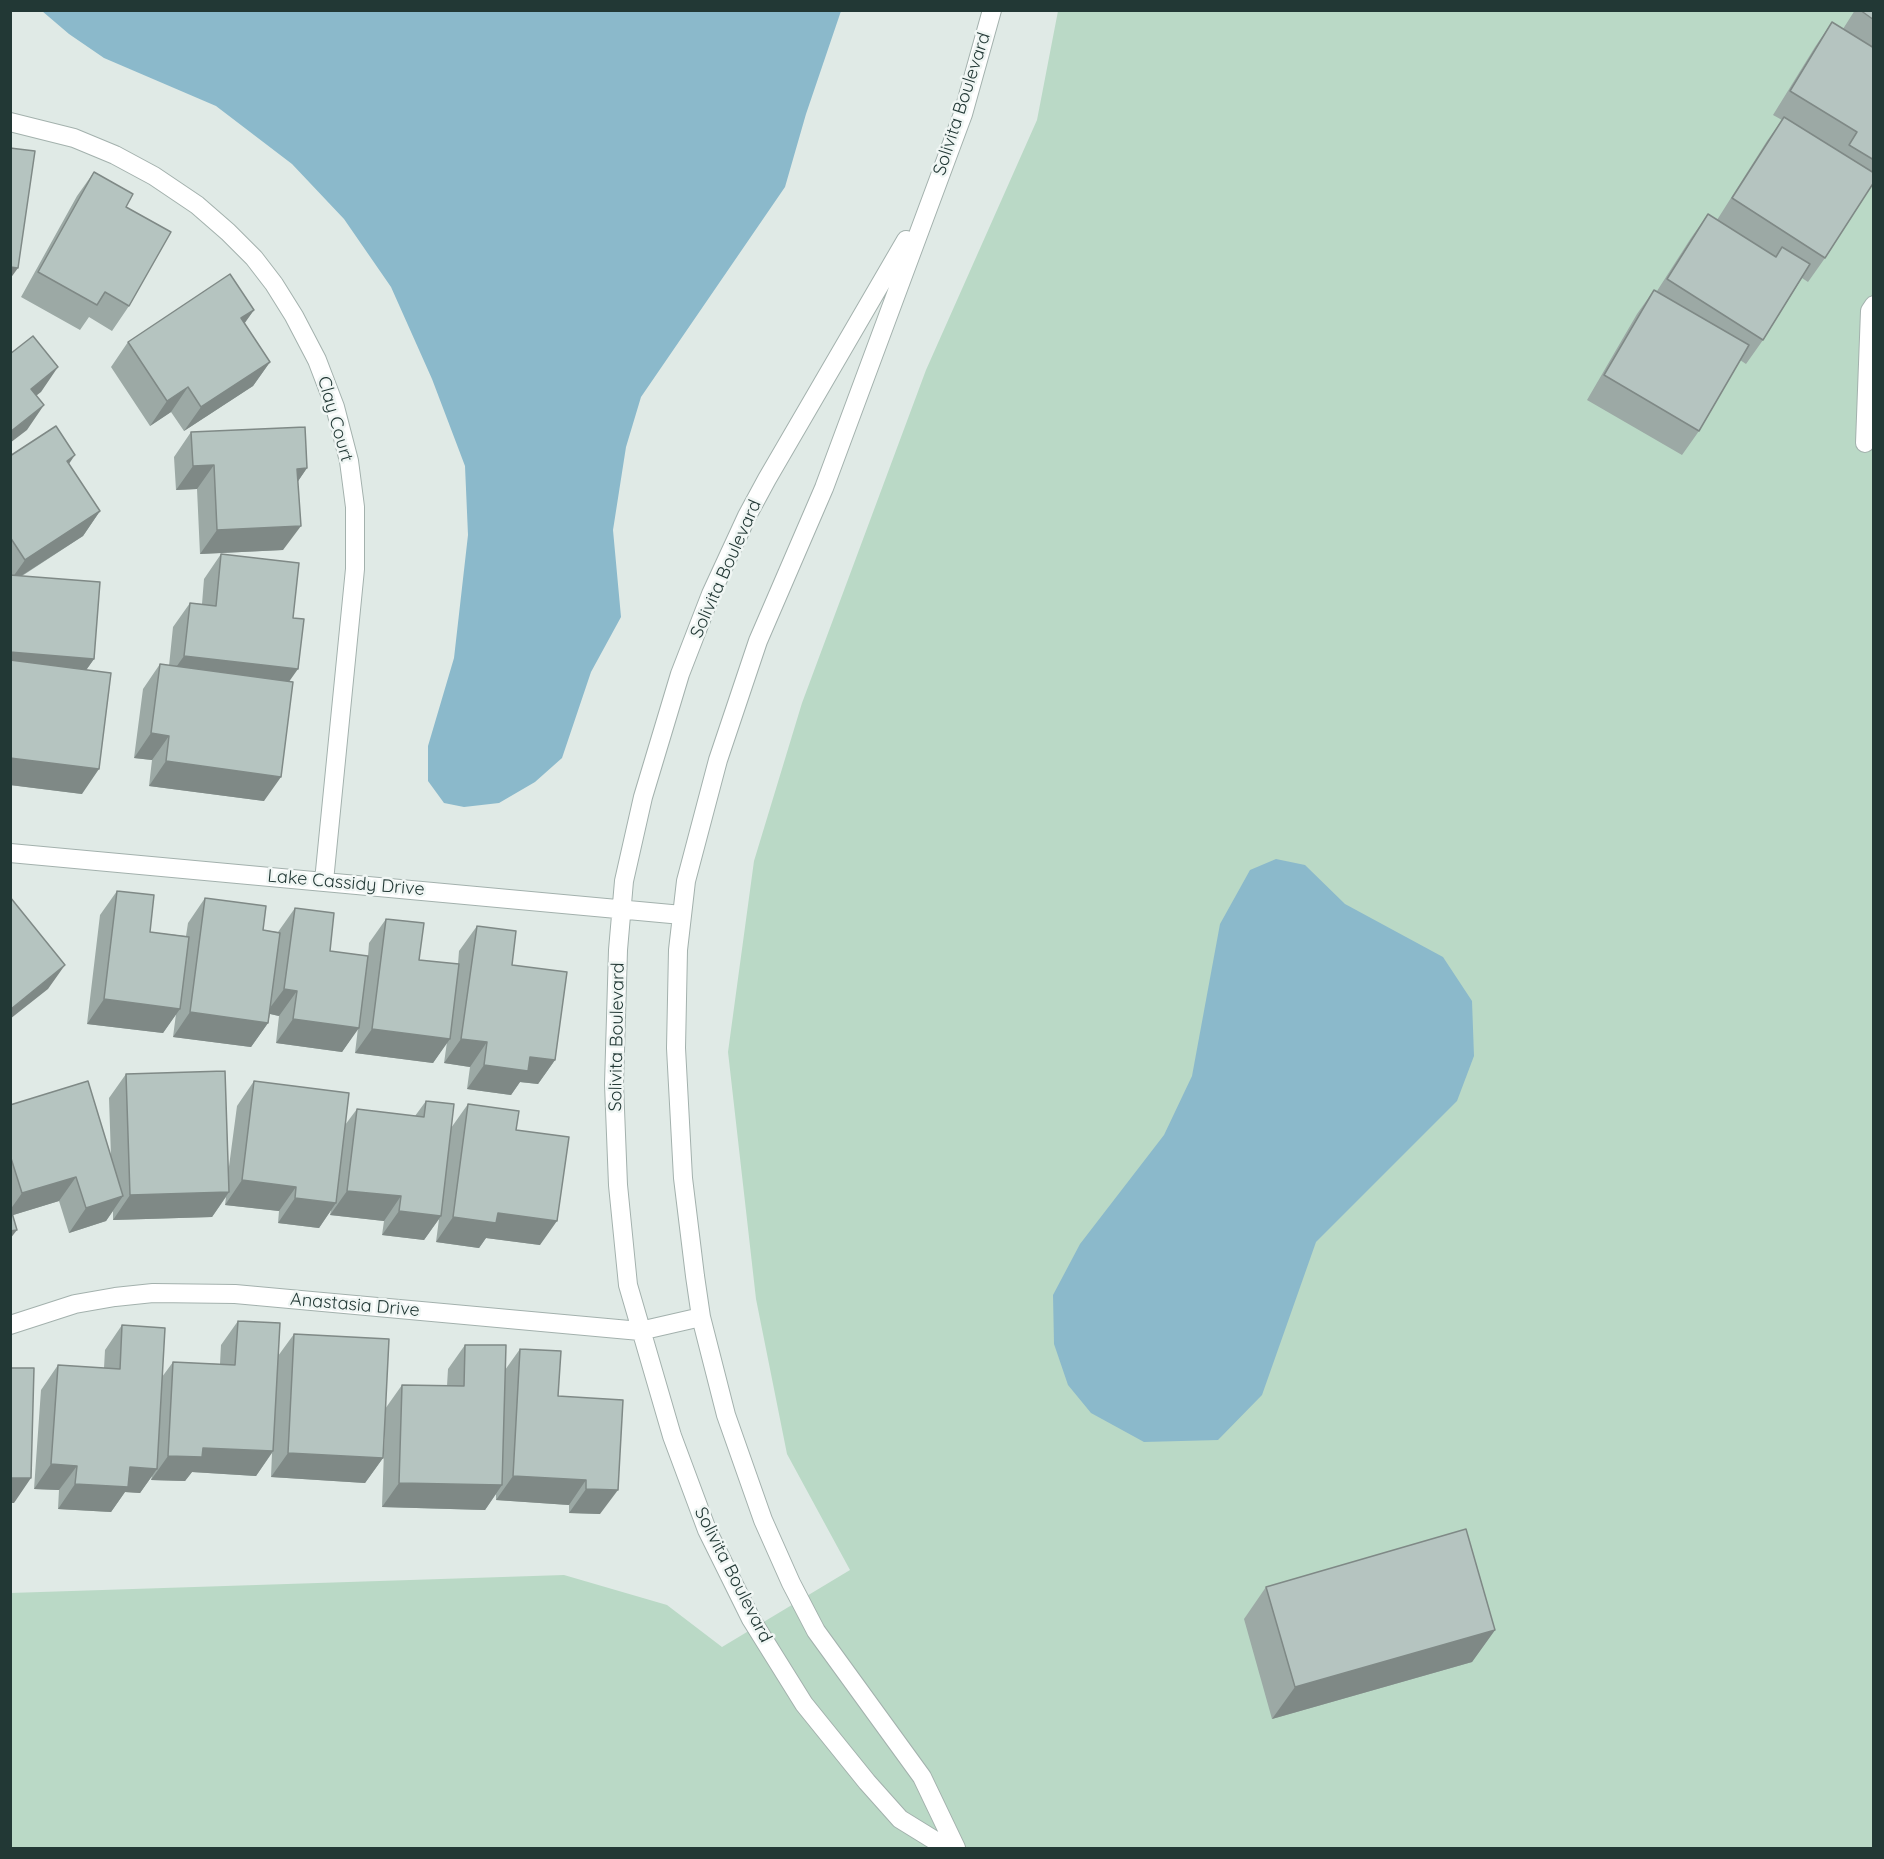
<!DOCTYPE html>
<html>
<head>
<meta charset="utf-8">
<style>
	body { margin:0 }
	#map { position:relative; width:1884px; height:1859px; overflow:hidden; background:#e0eae6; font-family:Quicksand,sans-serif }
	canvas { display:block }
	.frame { position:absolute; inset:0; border:12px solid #223835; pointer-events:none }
</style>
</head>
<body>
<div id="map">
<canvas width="1884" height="1859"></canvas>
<div class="frame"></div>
</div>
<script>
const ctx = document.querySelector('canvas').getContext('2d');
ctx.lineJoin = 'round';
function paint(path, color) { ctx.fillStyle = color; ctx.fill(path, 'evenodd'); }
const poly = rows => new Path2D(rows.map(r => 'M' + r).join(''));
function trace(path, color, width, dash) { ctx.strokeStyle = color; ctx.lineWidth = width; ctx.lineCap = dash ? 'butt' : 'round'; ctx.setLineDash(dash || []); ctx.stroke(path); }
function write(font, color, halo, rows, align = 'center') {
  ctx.font = font + ' Quicksand,sans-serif'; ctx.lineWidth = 5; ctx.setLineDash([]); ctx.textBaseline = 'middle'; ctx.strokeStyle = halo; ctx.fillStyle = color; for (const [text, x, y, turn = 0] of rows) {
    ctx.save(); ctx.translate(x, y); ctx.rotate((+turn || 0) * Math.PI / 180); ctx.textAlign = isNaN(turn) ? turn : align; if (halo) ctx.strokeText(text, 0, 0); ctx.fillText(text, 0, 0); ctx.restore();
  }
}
paint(poly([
	[1058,11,1873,11,1873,1848,11,1848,10,1593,564,1575,667,1605,722,1647,850,1570,787,1454,756,1299,728,1052,754,861,802,703,926,370,1037,120]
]), '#bad9c6');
paint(poly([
	[42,11,841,11,806,114,785,187,641,397,626,447,613,530,621,617,591,672,562,758,535,782,499,803,464,807,444,803,428,781,428,746,454,658,468,535,465,466,432,379,391,287,344,219,292,164,216,106,104,58,69,34],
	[1276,859,1305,865,1345,904,1443,957,1472,1001,1474,1056,1457,1101,1316,1242,1262,1395,1218,1440,1144,1442,1091,1413,1068,1385,1054,1344,1053,1295,1080,1244,1164,1135,1192,1076,1220,924,1250,870]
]), '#8bb9cb');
const street = poly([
	[10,122,74,138,115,155,154,176,197,205,228,232,254,258,274,284,294,316,317,360,335,407,349,461,355,507,355,569,324,881],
	[906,240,767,479,747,516,711,594,680,674,643,797,624,881,618,950,614,1084,618,1185,628,1285,672,1436,707,1530,751,1619,804,1704,867,1782,900,1819,947,1848],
	[1865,443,1870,311,1874,305],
	[10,853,682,915],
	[10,1325,75,1304,115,1297,153,1293,235,1294,640,1331,701,1317],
	[956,1848,922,1777,816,1631,791,1583,763,1520,726,1415,701,1317,695,1276,683,1178,676,1048,678,950,686,881,718,760,758,641,824,488,963,114,992,10]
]);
trace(street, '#a3b1ad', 20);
trace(street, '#fff', 18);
paint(poly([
	[1855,10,1874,10,1874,171,1825,258,1808,282,1802,278,1763,340,1746,364,1740,360,1699,431,1682,455,1587,400,1637,314,1654,290,1657,291,1691,238,1708,214,1717,220,1767,141,1782,120,1773,115,1815,47,1832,22,1843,29],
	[94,172,126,207,129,306,112,331,89,317,80,330,21,297,77,196],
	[254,310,244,323,270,362,253,386,184,431,171,412,150,426,111,367,128,342],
	[191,432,307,468,298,481,283,550,200,554,197,489,176,490,174,457],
	[10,456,69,464,100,511,83,536,22,576,94,659,86,670,82,794,10,785],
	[221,554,293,618,289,682,264,801,149,786,152,760,134,758,143,689,160,664,169,666,173,627,190,603,202,604,204,579],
	[117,891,150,932,186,936,188,923,205,898,263,930,278,932,295,908,330,951,368,956,369,943,386,919,419,960,458,964,459,951,477,926,512,965,555,1060,538,1084,520,1082,511,1095,467,1089,470,1067,444,1063,447,1042,433,1063,355,1053,358,1028,342,1052,276,1043,279,1016,270,1014,268,1023,251,1047,173,1037,176,1014,163,1033,87,1024,100,915],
	[126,1074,228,1174,237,1106,254,1081,345,1125,357,1109,415,1116,426,1101,451,1128,468,1104,516,1130,540,1245,486,1238,479,1248,436,1242,439,1219,424,1240,382,1235,384,1221,330,1215,331,1210,319,1228,278,1223,279,1211,225,1205,226,1197,212,1217,113,1220,113,1211,106,1221,69,1233,59,1201,13,1215,10,1239,10,1105,111,1157,109,1098],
	[238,1321,278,1356,294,1334,385,1409,402,1385,447,1386,448,1369,465,1345,505,1370,520,1349,558,1396,600,1514,569,1513,569,1505,496,1500,496,1494,485,1510,382,1507,385,1422,383,1458,365,1483,271,1477,272,1453,256,1476,192,1472,185,1481,151,1480,152,1476,140,1493,125,1492,111,1512,58,1509,59,1490,34,1489,41,1390,58,1365,104,1368,105,1350,122,1325,162,1377,173,1362,220,1364,221,1345],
	[1266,1587,1495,1630,1472,1662,1272,1719,1244,1619]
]), '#9ca9a5');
paint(poly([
	[10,267,18,268,10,279],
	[254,310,237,334,241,318],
	[270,362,253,386,184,431,201,407],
	[58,367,41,392,14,413,31,389],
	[188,387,171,412,150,426,167,401],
	[44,405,27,430,10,443,10,432],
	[75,455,58,480,67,461],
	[214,465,197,489,176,490,193,466],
	[307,468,290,493,297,469],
	[100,511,83,536,10,583,10,581,25,560],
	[301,526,283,550,200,554,217,530],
	[10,652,94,659,77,683,10,678],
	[184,656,298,669,281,693,167,680],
	[151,733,169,736,152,760,134,758],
	[10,758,99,769,82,794,10,785],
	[166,761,281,777,264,801,149,786],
	[65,965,48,989,10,1019,11,1009],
	[284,989,297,991,279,1016,266,1013],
	[104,999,180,1009,163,1033,87,1024],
	[190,1012,268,1023,251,1047,173,1037],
	[293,1019,359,1028,342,1052,276,1043],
	[372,1029,450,1039,433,1063,355,1053],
	[461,1039,487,1042,470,1067,444,1063],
	[530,1057,555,1060,538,1084,520,1082,511,1095,467,1089,484,1065],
	[76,1177,59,1201,10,1216,10,1210,22,1193],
	[242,1180,296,1187,279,1211,225,1205],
	[347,1191,401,1196,384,1221,330,1215],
	[229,1192,212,1217,113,1220,130,1195],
	[123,1196,106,1221,69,1233,86,1208],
	[295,1198,336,1203,319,1228,278,1223],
	[399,1211,441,1216,424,1240,382,1235],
	[498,1213,557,1221,540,1245,486,1238,479,1248,436,1242,453,1217],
	[17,1230,10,1239,10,1231],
	[203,1448,273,1451,256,1476,192,1472,185,1481,151,1480,168,1456],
	[288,1453,383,1458,365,1483,271,1477],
	[51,1464,77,1466,59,1490,34,1489],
	[130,1467,157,1469,140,1493,125,1492,111,1512,58,1509,75,1484],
	[513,1476,586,1480,569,1505,496,1500],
	[10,1478,31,1478,14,1503,10,1503],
	[399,1483,502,1485,485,1510,382,1507],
	[586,1489,618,1490,600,1514,569,1513],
	[1495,1630,1472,1662,1272,1719,1295,1687]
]), '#7f8986');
const building = poly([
	[1860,10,1874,10,1874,20,1860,10],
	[1832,22,1874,48,1874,160,1849,145,1857,132,1790,91,1832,22],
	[1784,117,1874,173,1874,182,1825,258,1732,198,1784,117],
	[10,148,35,151,18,268,10,267,10,148],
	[94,172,133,194,126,207,171,232,129,306,105,292,97,305,38,272,94,172],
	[1708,214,1776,257,1782,247,1810,264,1763,340,1667,279,1708,214],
	[230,274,254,310,241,318,270,362,201,407,188,387,167,401,128,342,230,274],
	[1654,290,1749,345,1699,431,1604,375,1654,290],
	[33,336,58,367,31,389,44,405,10,432,10,354,33,336],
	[56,426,75,455,67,461,100,511,25,560,10,537,10,456,56,426],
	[305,427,307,468,297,469,301,526,217,530,214,465,193,466,191,432,305,427],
	[221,554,299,563,293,618,304,619,298,669,184,656,190,603,216,606,221,554],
	[10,575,100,582,94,659,10,652,10,575],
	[10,660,111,673,99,769,10,758,10,660],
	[160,664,293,682,281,777,166,761,169,736,151,733,160,664],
	[117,891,154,895,150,932,189,937,180,1009,104,999,117,891],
	[10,897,65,965,11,1009,10,1009,10,897],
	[205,898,266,906,263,930,280,933,268,1023,190,1012,205,898],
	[295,908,334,913,330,951,368,956,359,1028,293,1019,297,991,284,989,295,908],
	[386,919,424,923,419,960,459,964,450,1039,372,1029,386,919],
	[477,926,516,931,512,965,567,972,555,1060,530,1057,528,1071,484,1065,487,1042,461,1039,477,926],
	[225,1071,229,1192,130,1195,126,1074,225,1071],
	[88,1081,123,1196,86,1208,76,1177,22,1193,10,1155,10,1105,88,1081],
	[254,1081,349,1093,336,1203,295,1198,296,1187,242,1180,254,1081],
	[426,1101,454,1104,441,1216,399,1211,401,1196,347,1191,357,1109,424,1117,426,1101],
	[468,1104,519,1111,516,1130,569,1137,557,1221,498,1213,496,1223,453,1217,468,1104],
	[10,1206,17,1230,10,1231,10,1206],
	[238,1321,280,1323,273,1451,203,1448,202,1457,168,1456,173,1362,235,1365,238,1321],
	[122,1325,165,1328,157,1469,130,1467,128,1487,75,1484,77,1466,51,1464,58,1365,120,1369,122,1325],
	[294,1334,389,1339,383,1458,288,1453,294,1334],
	[465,1345,506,1345,502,1485,399,1483,402,1385,464,1386,465,1345],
	[520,1349,561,1351,558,1396,623,1400,618,1490,586,1489,586,1480,513,1476,520,1349],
	[10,1368,34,1368,31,1478,10,1478,10,1368],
	[1466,1529,1495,1630,1295,1687,1266,1587,1466,1529]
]);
paint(building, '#b5c4c0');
trace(building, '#7f8986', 1.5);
write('18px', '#223835', '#f0f6f4', [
	["Solivita Boulevard",962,104,-72],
	["Clay Court",335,419,74],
	["Solivita Boulevard",726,569,-66],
	["Lake Cassidy Drive",346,883,5],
	["Solivita Boulevard",617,1037,-89],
	["Anastasia Drive",355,1305,5],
	["Solivita Boulevard",733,1575,63]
]);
</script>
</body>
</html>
